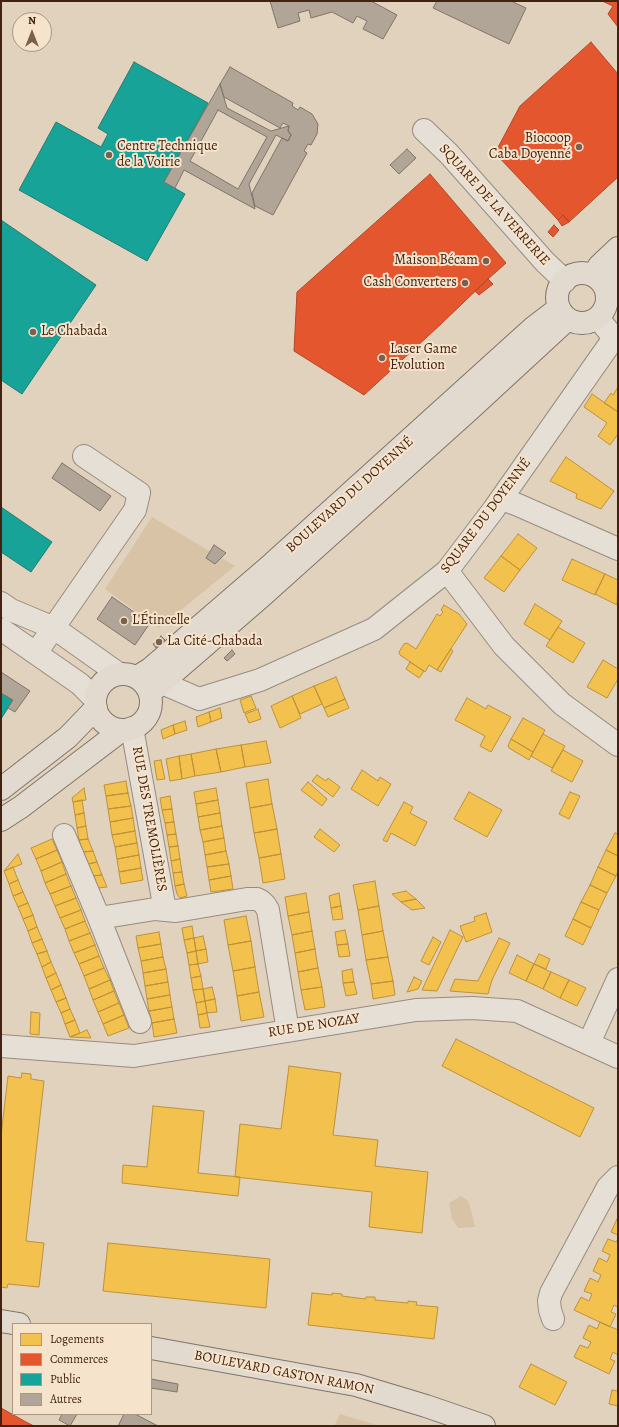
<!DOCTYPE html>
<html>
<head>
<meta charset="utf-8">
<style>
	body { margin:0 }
	#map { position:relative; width:619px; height:1427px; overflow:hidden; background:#e1d2be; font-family:Alegreya,serif }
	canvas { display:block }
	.frame { position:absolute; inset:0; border:2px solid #432212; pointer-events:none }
	.legend { position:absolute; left:12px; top:1323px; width:140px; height:92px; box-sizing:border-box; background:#f5e3cb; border:1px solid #ae9681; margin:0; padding:5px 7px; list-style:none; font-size:12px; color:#432212 }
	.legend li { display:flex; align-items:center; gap:8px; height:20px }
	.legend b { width:20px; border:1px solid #ae9681 }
	.north { position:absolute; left:12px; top:12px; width:40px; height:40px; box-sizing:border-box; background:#f5e3cb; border:1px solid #ae9681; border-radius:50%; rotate:0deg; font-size:11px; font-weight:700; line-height:16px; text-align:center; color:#432212 }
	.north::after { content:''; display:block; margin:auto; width:14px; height:18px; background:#7a604e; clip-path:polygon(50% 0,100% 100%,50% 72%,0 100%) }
</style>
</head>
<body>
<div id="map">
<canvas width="619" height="1427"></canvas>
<div class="frame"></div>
<ul class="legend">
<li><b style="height:11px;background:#f2c14e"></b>Logements</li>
<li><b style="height:11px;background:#e4572e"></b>Commerces</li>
<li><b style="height:11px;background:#17a398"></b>Public</li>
<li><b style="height:11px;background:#b1a597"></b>Autres</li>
</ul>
<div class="north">N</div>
</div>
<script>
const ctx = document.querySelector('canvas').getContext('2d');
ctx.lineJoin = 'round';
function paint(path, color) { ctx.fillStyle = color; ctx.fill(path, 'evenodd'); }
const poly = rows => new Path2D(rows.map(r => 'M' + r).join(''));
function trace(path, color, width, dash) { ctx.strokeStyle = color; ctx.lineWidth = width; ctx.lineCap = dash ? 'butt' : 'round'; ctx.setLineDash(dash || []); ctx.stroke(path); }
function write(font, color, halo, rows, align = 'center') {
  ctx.font = font + ' Alegreya,serif'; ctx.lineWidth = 4; ctx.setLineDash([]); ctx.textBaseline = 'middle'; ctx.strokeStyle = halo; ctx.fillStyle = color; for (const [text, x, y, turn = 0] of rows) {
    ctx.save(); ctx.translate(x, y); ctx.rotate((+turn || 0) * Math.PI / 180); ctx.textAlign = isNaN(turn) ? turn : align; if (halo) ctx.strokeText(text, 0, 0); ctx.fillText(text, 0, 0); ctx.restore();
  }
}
paint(poly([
	[152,517,235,566,159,628,105,589],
	[461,1196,468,1201,472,1213,475,1227,458,1228,452,1219,449,1203],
	[340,1414,380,1426,334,1426]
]), '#d9c3a7');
const homes = poly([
	[618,387,618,412,604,403,611,393,613,395,618,387],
	[592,394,618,412,618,434,610,445,598,436,607,423,584,407,592,394],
	[566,457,614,491,601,509,576,498,577,494,550,481,566,457],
	[518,534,537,548,520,570,501,556,518,534],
	[501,556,520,570,504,592,484,578,501,556],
	[572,559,605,574,595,595,562,580,572,559],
	[605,574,618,580,617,605,595,594,605,574],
	[535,604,562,621,550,640,524,624,535,604],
	[444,605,459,614,467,624,437,670,429,665,425,672,400,655,399,652,404,644,407,643,416,649,437,614,440,616,443,612,441,610,444,605],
	[558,627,585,643,573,663,546,646,558,627],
	[451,649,453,651,441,672,437,670,451,649],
	[603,660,618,669,618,679,607,698,587,687,603,660],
	[410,662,424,671,419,678,406,669,410,662],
	[336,677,345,699,324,708,314,686,336,677],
	[314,686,322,704,300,714,292,696,314,686],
	[251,696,256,708,244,713,240,700,251,696],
	[292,696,301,718,280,728,271,706,292,696],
	[467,698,486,709,488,705,511,717,491,752,480,746,485,736,455,720,467,698],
	[345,699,349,708,328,717,324,708,345,699],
	[220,708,222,718,211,722,209,712,220,708],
	[258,709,261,719,249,723,245,714,258,709],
	[209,712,211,722,198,727,196,717,209,712],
	[523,718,545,730,533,752,511,739,523,718],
	[185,721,187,730,175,734,173,725,185,721],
	[173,725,175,734,163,739,161,730,173,725],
	[543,734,565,746,552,768,531,756,543,734],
	[511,739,533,752,529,760,509,748,508,746,511,739],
	[266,741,271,763,245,767,241,745,266,741],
	[241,745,245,767,221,772,216,749,241,745],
	[216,749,221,772,195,776,191,754,216,749],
	[563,750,583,761,572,782,551,771,563,750],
	[191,754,195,776,182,779,179,756,191,754],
	[179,756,182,779,170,781,166,759,179,756],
	[161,760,165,779,157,780,154,761,161,760],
	[362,770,378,781,380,777,391,784,378,806,351,789,362,770],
	[317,775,326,781,328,778,340,787,333,797,312,781,317,775],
	[268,779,272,804,250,808,246,783,268,779],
	[126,781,128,793,106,796,104,785,126,781],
	[308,782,327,799,322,806,301,790,308,782],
	[84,788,86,800,73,802,72,798,84,788],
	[216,788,218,800,196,804,194,792,216,788],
	[469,792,502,810,487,837,454,819,469,792],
	[570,792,580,796,569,819,559,814,570,792],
	[128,793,131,806,108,809,106,796,128,793],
	[170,796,172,809,162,810,160,798,170,796],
	[82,800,84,813,75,815,73,802,82,800],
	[218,800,220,813,198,817,196,804,218,800],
	[404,802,413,807,410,813,427,822,415,846,391,833,387,842,383,840,404,802],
	[272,804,277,829,254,833,250,808,272,804],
	[131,806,133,818,110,822,108,809,131,806],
	[172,809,174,822,165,823,162,810,172,809],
	[84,813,86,826,77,828,75,815,84,813],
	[220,813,222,826,200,830,198,817,220,813],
	[133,818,135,831,112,835,110,822,133,818],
	[174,822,176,834,167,835,165,823,174,822],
	[86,826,88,839,79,840,77,828,86,826],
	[222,826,224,838,203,842,200,830,222,826],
	[277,829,281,854,259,858,254,833,277,829],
	[320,829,340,845,334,852,314,837,320,829],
	[135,831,137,843,115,847,112,835,135,831],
	[615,833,618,834,618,856,606,850,615,833],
	[176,834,178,846,169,847,167,835,176,834],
	[224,838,226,851,205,855,203,842,224,838],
	[52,839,57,850,36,859,31,848,52,839],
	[88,839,93,851,83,852,79,840,88,839],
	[137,843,139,855,117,859,115,847,137,843],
	[178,846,180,859,171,861,169,847,178,846],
	[57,850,62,862,41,871,36,859,57,850],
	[606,850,618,856,618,871,616,876,598,867,606,850],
	[93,851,97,862,88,864,83,852,93,851],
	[226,851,229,864,207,867,205,855,226,851],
	[18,854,22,864,4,871,18,854],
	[281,854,285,879,263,883,259,858,281,854],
	[139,855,141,868,119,872,117,859,139,855],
	[180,859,182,872,173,873,171,861,180,859],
	[62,862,66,874,45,883,41,871,62,862],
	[97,862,102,875,93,876,88,864,97,862],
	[229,864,231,876,209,880,207,867,229,864],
	[13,867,18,880,9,884,4,871,13,867],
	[598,867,616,876,607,893,590,885,598,867],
	[141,868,143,880,121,884,119,872,141,868],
	[182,872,184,884,175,886,173,873,182,872],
	[66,874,71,886,50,894,45,883,66,874],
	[102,875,107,887,98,888,93,876,102,875],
	[231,876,233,889,211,892,209,880,231,876],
	[18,880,23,892,13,896,9,884,18,880],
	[375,881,379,906,358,910,353,885,375,881],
	[184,884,187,896,180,898,177,894,175,886,184,884],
	[590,885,607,893,599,910,581,902,590,885],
	[71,886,76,898,55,906,50,894,71,886],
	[406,891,416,899,401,902,392,894,406,891],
	[23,892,28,903,18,907,13,896,23,892],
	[306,893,309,912,288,916,285,897,306,893],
	[339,893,341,906,331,908,329,896,339,893],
	[76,898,81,910,60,918,55,906,76,898],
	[416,899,425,908,412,910,401,902,416,899],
	[581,902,599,910,591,928,573,919,581,902],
	[28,903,33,915,23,919,18,907,28,903],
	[341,906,343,919,333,920,331,908,341,906],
	[379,906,383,931,362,935,358,910,379,906],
	[81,910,85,921,65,929,60,918,81,910],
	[309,912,312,931,292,935,288,916,309,912],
	[486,913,492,932,466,942,460,926,475,921,474,917,486,913],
	[33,915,37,927,28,931,23,919,33,915],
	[246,916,251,941,228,945,224,920,246,916],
	[573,919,591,928,583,945,565,936,573,919],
	[85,921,90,933,69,941,65,929,85,921],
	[192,926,194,938,184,940,182,928,192,926],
	[37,927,42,939,32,943,28,931,37,927],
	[345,930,348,944,337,945,335,932,345,930],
	[450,930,463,937,437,991,422,990,450,930],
	[312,931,315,949,295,953,292,935,312,931],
	[383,931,388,957,366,960,362,935,383,931],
	[159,932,161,944,138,948,136,936,159,932],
	[90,933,95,945,74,953,69,941,90,933],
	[203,936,206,949,196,951,194,938,203,936],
	[433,937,441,942,429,965,421,961,433,937],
	[194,938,196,951,187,953,184,940,194,938],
	[499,938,510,943,492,980,488,994,450,991,455,979,478,981,499,938],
	[42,939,47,951,37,954,32,943,42,939],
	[251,941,255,967,233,971,228,945,251,941],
	[161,944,163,957,141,961,138,948,161,944],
	[348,944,350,956,339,957,337,945,348,944],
	[95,945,99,956,79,964,74,953,95,945],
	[206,949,208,962,198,964,196,951,206,949],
	[315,949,318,968,298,972,295,953,315,949],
	[47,951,51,962,42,967,37,954,47,951],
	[196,951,198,964,189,965,187,953,196,951],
	[539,954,550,959,546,969,534,964,539,954],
	[517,955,534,964,526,981,509,973,517,955],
	[99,956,104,968,84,976,79,964,99,956],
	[163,957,166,969,143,973,141,961,163,957],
	[388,957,393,981,371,984,366,960,388,957],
	[51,962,56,973,46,978,42,967,51,962],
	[198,964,201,976,191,978,189,965,198,964],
	[534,964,551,972,543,989,526,981,534,964],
	[255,967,259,992,237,996,233,971,255,967],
	[104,968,110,980,89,989,84,976,104,968],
	[318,968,322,987,301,990,298,972,318,968],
	[166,969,168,982,145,986,143,973,166,969],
	[352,969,354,982,343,983,342,971,352,969],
	[551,972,569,980,560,998,543,989,551,972],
	[56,973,61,985,51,990,46,978,56,973],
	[201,976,203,989,193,990,191,978,201,976],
	[414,977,422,981,418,989,407,992,414,977],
	[110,980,114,991,93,1000,89,989,110,980],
	[569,980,586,988,577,1006,560,998,569,980],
	[393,981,395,995,373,999,371,984,393,981],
	[168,982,170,995,147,999,145,986,168,982],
	[354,982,357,994,346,996,343,983,354,982],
	[61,985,66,998,56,1002,51,990,61,985],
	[212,987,215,999,205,1001,203,989,212,987],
	[322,987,325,1007,305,1010,301,990,322,987],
	[203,989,205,1001,196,1003,193,990,203,989],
	[114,991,119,1003,98,1012,93,1000,114,991],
	[259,992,264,1017,241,1021,237,996,259,992],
	[170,995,172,1007,149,1011,147,999,170,995],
	[66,998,70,1009,61,1013,56,1002,66,998],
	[215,999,217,1012,207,1013,205,1001,215,999],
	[205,1001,207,1013,198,1015,196,1003,205,1001],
	[119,1003,124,1015,103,1024,98,1012,119,1003],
	[172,1007,174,1019,152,1023,149,1011,172,1007],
	[70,1009,75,1020,65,1024,61,1013,70,1009],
	[31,1012,40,1013,39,1035,30,1034,31,1012],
	[207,1013,210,1027,200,1028,198,1015,207,1013],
	[124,1015,129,1028,108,1036,103,1024,124,1015],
	[174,1019,177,1033,154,1037,152,1023,174,1019],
	[75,1020,80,1033,70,1037,65,1024,75,1020],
	[87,1030,91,1038,70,1037,80,1033,87,1030],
	[456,1039,594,1108,580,1137,442,1066,456,1039],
	[289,1066,341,1073,333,1135,378,1140,375,1166,428,1172,422,1233,369,1227,372,1192,235,1177,240,1124,281,1129,289,1066],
	[22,1073,31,1074,31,1079,44,1081,26,1241,44,1243,39,1287,8,1284,7,1288,1,1287,1,1136,8,1076,21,1078,22,1073],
	[153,1106,204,1111,198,1173,240,1177,238,1196,122,1183,123,1165,147,1167,153,1106],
	[617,1219,618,1219,618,1235,611,1232,617,1219],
	[608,1239,616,1242,618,1239,618,1307,614,1305,611,1312,616,1314,610,1327,574,1310,581,1297,589,1301,592,1294,584,1291,590,1278,598,1282,601,1275,593,1271,599,1258,607,1262,610,1255,602,1251,608,1239],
	[108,1243,270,1259,266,1308,103,1291,108,1243],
	[312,1293,332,1295,332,1293,342,1294,342,1296,365,1299,366,1297,375,1297,375,1300,408,1303,408,1301,417,1302,416,1305,438,1307,434,1339,308,1325,312,1293],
	[600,1322,618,1330,618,1355,613,1352,610,1359,615,1361,609,1374,574,1357,580,1345,588,1348,591,1342,583,1338,589,1325,597,1329,600,1322],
	[531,1364,567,1382,555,1405,519,1387,531,1364],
	[612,1390,618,1391,618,1406,609,1404,612,1390]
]);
paint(homes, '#f2c14e');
trace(homes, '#be913c', 1);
const shops = poly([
	[602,1,618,1,618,27,608,14,613,6,602,1],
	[591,42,618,74,618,177,569,222,563,215,558,220,495,153,520,106,591,42],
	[430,174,506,263,488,279,440,325,364,395,294,351,297,292,430,174],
	[563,215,569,222,562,226,558,220,563,215],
	[554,225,559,230,553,237,548,232,554,225],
	[488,279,493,284,479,295,475,291,488,279],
	[1,1408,26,1422,34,1426,1,1426,1,1408]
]);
paint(shops, '#e4572e');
trace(shops, '#b44726', 1);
const public = poly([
	[134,62,208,103,164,182,185,194,147,261,19,190,56,122,101,147,108,134,98,128,134,62],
	[1,220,96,285,22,394,1,380,1,220],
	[1,507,52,542,31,572,1,552,1,507],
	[1,693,13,700,1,719,1,693]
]);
paint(public, '#17a398');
trace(public, '#247c70', 1);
const building = poly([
	[270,1,371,1,397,15,383,39,363,29,367,21,357,16,353,23,332,12,311,18,309,10,298,13,300,21,278,28,270,1],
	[437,1,511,1,526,8,509,44,433,8,437,1],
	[230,67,293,103,292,106,298,110,300,107,312,114,318,124,317,134,311,145,308,144,304,151,307,153,273,215,255,206,252,193,282,138,288,141,291,135,288,131,289,126,283,123,280,128,224,97,220,84,230,67],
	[220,84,227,108,271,131,289,126,288,131,291,135,288,141,276,135,249,184,255,209,184,170,175,188,164,182,220,84],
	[218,110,267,137,238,189,190,161,218,110],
	[407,149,416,158,399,174,390,165,407,149],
	[62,463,111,496,100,511,52,478,62,463],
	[214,545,226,553,215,564,206,558,214,545],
	[112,597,150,623,135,645,97,619,112,597],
	[161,636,165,640,156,648,153,644,161,636],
	[232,650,235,654,227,661,224,658,232,650],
	[1,672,30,691,15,712,8,708,13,700,1,693,1,672],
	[151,1379,178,1384,177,1392,151,1388,151,1379],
	[62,1414,77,1414,70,1426,59,1420,62,1414],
	[124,1414,135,1414,158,1426,118,1426,124,1414]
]);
paint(building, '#b1a597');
trace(building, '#817468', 1);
const minor = poly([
	[424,130,449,154,545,262,565,281],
	[502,499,518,505,618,549],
	[447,571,504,646,562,704,618,745],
	[1,603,11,610,54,628,119,674],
	[1,629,80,684,95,699],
	[36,653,135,510,139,493,84,456],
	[162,683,199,699,260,680,374,629,447,571,494,509,614,338,598,318],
	[132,728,165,910],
	[64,835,99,918,140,1022],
	[99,918,155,909,176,911,247,899,257,899,261,901,265,905,268,910,288,1031],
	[589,1043,618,979],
	[1,1046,134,1056,416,1010,472,1008,517,1011,618,1057],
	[553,1319,550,1310,549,1301,551,1293,608,1187,618,1177]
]);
const major = poly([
	'557 298a25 25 0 1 1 50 0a25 25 0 1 1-50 0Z',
	[594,276,599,266,618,248],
	[605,287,618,274],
	'95 702a28 28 0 1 1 56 0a28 28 0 1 1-56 0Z',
	[137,677,150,669,273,563,534,327,559,308],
	[150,693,261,597,468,411,568,319],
	[1,789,68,737,96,708],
	[1,820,21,807,122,730],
	[1,1321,19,1324],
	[151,1348,356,1385,426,1406,484,1426]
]);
trace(minor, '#988c7e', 24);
trace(major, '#817468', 24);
trace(minor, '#e6dfd5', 22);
trace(major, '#e2dace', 22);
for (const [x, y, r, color] of [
	[579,147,4,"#7a604e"],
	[109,155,4,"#7a604e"],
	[486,261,4,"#7a604e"],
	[465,283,4,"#7a604e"],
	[33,332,4,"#7a604e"],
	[382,358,4,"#7a604e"],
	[124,621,4,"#7a604e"],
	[159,642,4,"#7a604e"]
]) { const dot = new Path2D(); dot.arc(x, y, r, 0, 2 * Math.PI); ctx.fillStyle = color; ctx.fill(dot); trace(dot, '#f5e3cb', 1.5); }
write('14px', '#432212', '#f5e3cb', [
	["Biocoop",571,139,"right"],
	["Caba Doyenné",571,155,"right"],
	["Centre Technique",117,147],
	["de la Voirie",117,163],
	["Maison Bécam",478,261,"right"],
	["Cash Converters",457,283,"right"],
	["Le Chabada",41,332],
	["Laser Game",390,350],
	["Evolution",390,366],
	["L'Étincelle",132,621],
	["La Cité-Chabada",167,642]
], 'left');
write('14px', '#432212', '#f5e3cb', [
	["SQUARE DE LA VERRERIE",494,205,48],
	["BOULEVARD DU DOYENNÉ",350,495,-42],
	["SQUARE DU DOYENNÉ",486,516,-53],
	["RUE DES TREMOLIÈRES",149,819,80],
	["RUE DE NOZAY",314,1026,-9],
	["BOULEVARD GASTON RAMON",284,1373,11]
]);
</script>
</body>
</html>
